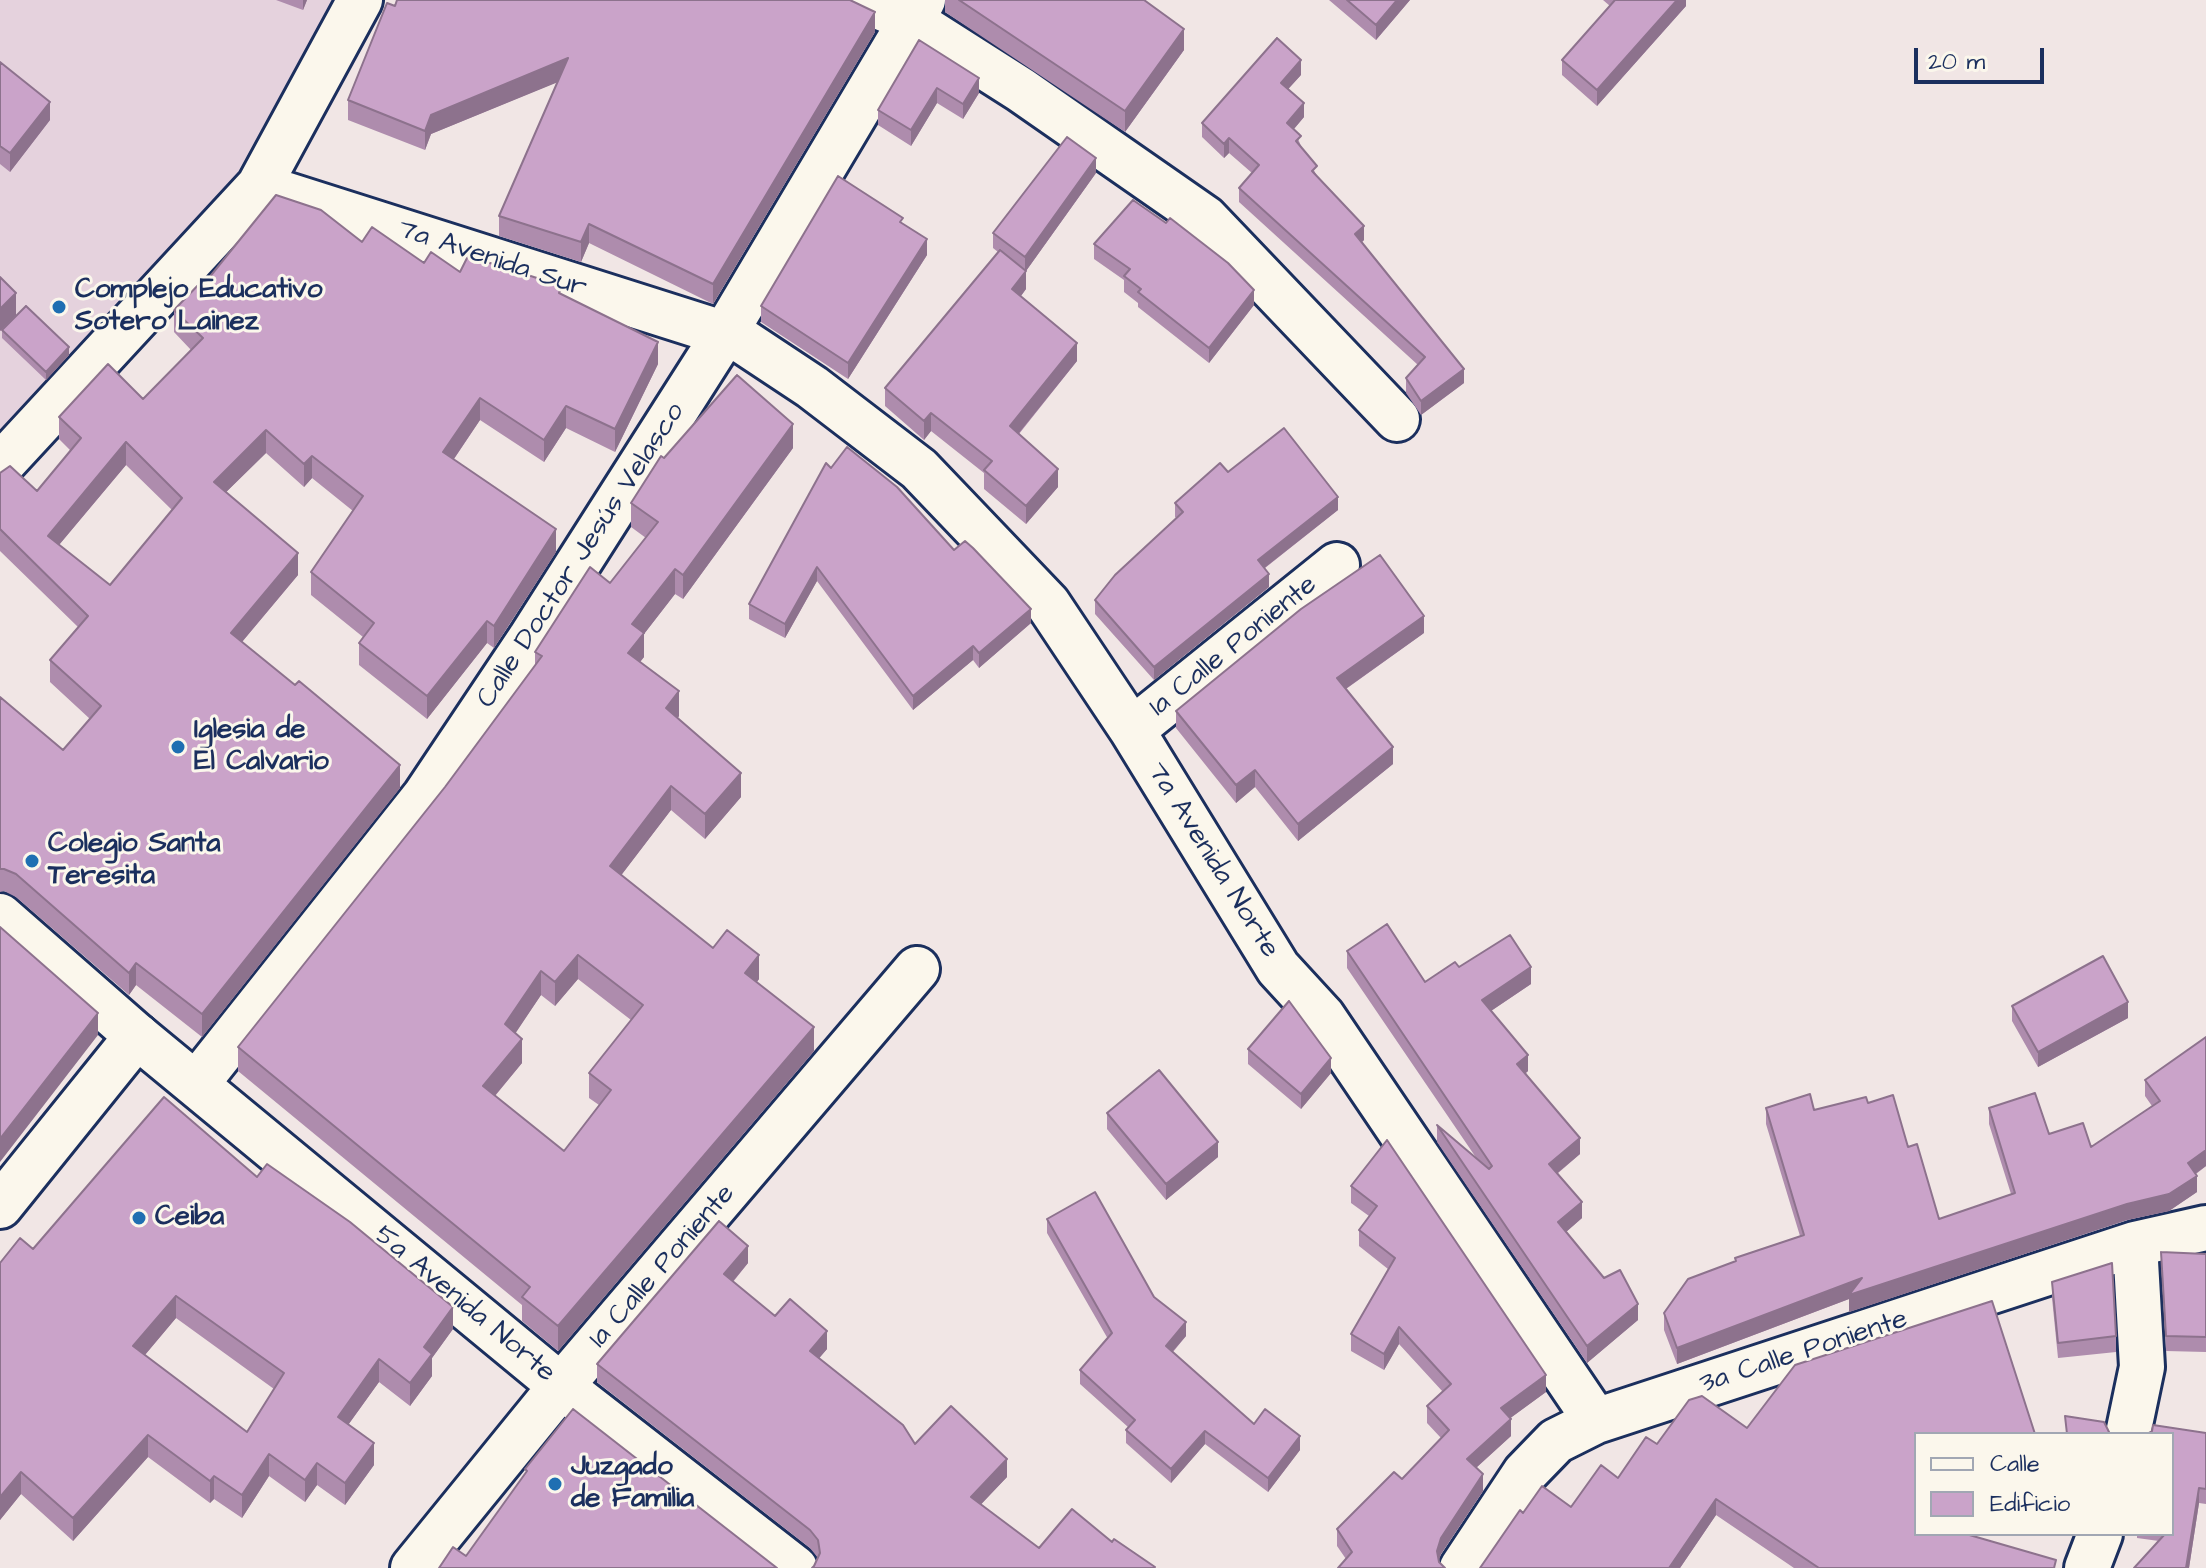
<!DOCTYPE html>
<html>
<head>
<meta charset="utf-8">
<style>
	body { margin:0 }
	#map { position:relative; width:2206px; height:1568px; overflow:hidden; background:#f1e6e5; font-family:"Architects Daughter",sans-serif }
	canvas { display:block }
	.legend { position:absolute; left:1914px; top:1432px; width:260px; height:104px; box-sizing:border-box; background:#fbf7ec; border:2px solid #a1a7b3; margin:0; padding:10px 14px; list-style:none; font-size:24px; color:#1b2f5e }
	.legend li { display:flex; align-items:center; gap:16px; height:40px }
	.legend b { width:40px; border:2px solid #a1a7b3 }
	.scale { position:absolute; left:1914px; top:48px; width:130px; height:36px; box-sizing:border-box; border:4px solid #1b2f5e; border-top:0; padding-left:10px; font-size:24px; line-height:28px; white-space:nowrap; color:#1b2f5e; -webkit-text-stroke:6px #fbf7ec; paint-order:stroke }
</style>
</head>
<body>
<div id="map">
<canvas width="2206" height="1568"></canvas>
<ul class="legend">
<li><b style="height:10px;background:#fbf7ec"></b>Calle</li>
<li><b style="height:22px;background:#caa3c9"></b>Edificio</li>
</ul>
<div class="scale">20 m</div>
</div>
<script>
const ctx = document.querySelector('canvas').getContext('2d');
ctx.lineJoin = 'round';
function paint(path, color) { ctx.fillStyle = color; ctx.fill(path, 'evenodd'); }
const poly = rows => new Path2D(rows.map(r => 'M' + r).join(''));
function trace(path, color, width, dash) { ctx.strokeStyle = color; ctx.lineWidth = width; ctx.lineCap = dash ? 'butt' : 'round'; ctx.setLineDash(dash || []); ctx.stroke(path); }
function write(font, color, halo, rows, align = 'center') {
  ctx.font = font + ' "Architects Daughter",sans-serif'; ctx.lineWidth = 6; ctx.setLineDash([]); ctx.textBaseline = 'middle'; ctx.strokeStyle = halo; ctx.fillStyle = color; for (const [text, x, y, turn = 0] of rows) {
    ctx.save(); ctx.translate(x, y); ctx.rotate((+turn || 0) * Math.PI / 180); ctx.textAlign = isNaN(turn) ? turn : align; if (halo) ctx.strokeText(text, 0, 0); ctx.fillText(text, 0, 0); ctx.restore();
  }
}
paint(poly([
	[0,0,333,0,235,177,0,438]
]), '#e5d2dd');
const minor = poly([
	[862,0,911,20,1021,90,1205,218,1397,419],
	[259,186,738,338,812,387,919,469,1048,604,1132,730,1278,968,1323,1017,1596,1421],
	[0,466,259,186,360,0],
	[1132,730,1337,565],
	[197,1083,425,796,530,639,725,333,923,0],
	[0,1206,137,1036],
	[561,1386,917,969],
	[2128,1434,2142,1367,2135,1244],
	[1462,1568,1525,1473,1556,1441,1596,1421,2135,1244,2206,1228],
	[2087,1568,2100,1534]
]);
const tertiary = poly([
	[0,916,137,1036,561,1386,795,1568],
	[413,1568,561,1386]
]);
trace(minor, '#1b2f5e', 50);
trace(tertiary, '#1b2f5e', 50);
trace(minor, '#fbf7ec', 44);
trace(tertiary, '#fbf7ec', 44);
paint(poly([
	[276,0,307,0,303,10],
	[945,0,1144,0,1184,50,1125,132,945,12],
	[1329,0,1410,0,1376,40],
	[1603,0,1686,0,1686,6,1597,106,1562,75,1562,60,1610,6],
	[395,6,875,32,713,304,589,243,581,262,499,236,499,216,557,82,431,134,425,150,348,120,348,100],
	[919,40,979,93,963,119,937,103,911,146,878,125,878,110],
	[0,62,50,120,10,172,0,164],
	[1301,75,1288,89,1304,117,1294,129,1301,146,1317,176,1364,240,1362,242,1464,383,1421,415,1406,393,1406,378,1418,365,1239,202,1239,188,1252,173,1229,153,1224,158,1202,137,1202,123],
	[1096,173,1026,271,1026,289,1021,296,1077,361,1019,434,1058,487,1026,524,984,489,984,473,931,431,924,440,885,406,885,388,998,252,993,248,993,233],
	[903,224,927,255,848,379,761,322,761,306],
	[362,242,424,263,460,272,562,295,658,364,615,452,566,428,544,462,480,420,454,459,556,552,494,648,487,643,427,719,359,665,359,643,363,637,311,595,311,572,353,511,312,478,304,487,266,453,226,492,298,575,242,642,400,788,202,1037,136,985,129,995,16,897,4,891,0,892,0,697,63,750,90,719,50,682,50,660,78,627,0,551,0,473,37,491,71,451,59,439,59,417,143,399,191,350,174,332,174,310,208,279],
	[126,465,172,510,110,585,59,545],
	[1094,244,1254,305,1209,363,1138,307,1138,303,1124,292,1124,280,1094,259],
	[0,277,16,315,69,355,46,380,2,338,2,330,12,320,0,331],
	[793,448,683,599,675,594,644,634,644,657,640,662,679,716,678,718,741,797,705,839,671,810,621,875,713,948,759,979,757,982,814,1051,558,1351,522,1321,522,1305,238,1071,238,1047,445,787,535,665,535,652,610,583,646,538,631,527,631,503,664,458],
	[578,979,631,1020,589,1073,589,1098,599,1105,564,1151,495,1096,522,1063,515,1033,541,995,555,1006],
	[831,468,954,550,1031,623,979,668,973,660,913,710,817,581,785,638,749,619,749,604],
	[1228,472,1338,510,1265,568,1269,587,1154,680,1095,614,1095,600,1176,518,1175,517,1175,503],
	[1424,633,1346,689,1393,764,1298,841,1255,787,1236,803,1176,728,1176,711],
	[1347,951,1425,982,1459,967,1531,984,1491,1011,1528,1071,1526,1073,1580,1154,1557,1174,1582,1218,1566,1232,1638,1320,1587,1363,1437,1142,1437,1125,1477,1159,1347,968],
	[2012,1006,2128,1018,2038,1067,2012,1021],
	[2206,1037,2206,1166,2196,1174,2197,1192,2169,1211,2127,1220,1849,1312,1849,1299,1677,1364,1664,1330,1664,1313,1735,1261,1735,1258,1800,1236,1766,1124,1766,1108,1814,1110,1868,1103,1908,1147,1939,1219,2011,1194,1989,1124,1989,1108,2049,1134,2091,1147,2152,1106,2145,1096,2145,1080],
	[1248,1049,1331,1073,1301,1109,1248,1064],
	[1107,1113,1218,1157,1166,1200,1107,1129],
	[1387,1140,1546,1392,1510,1418,1511,1436,1476,1468,1483,1491,1441,1554,1346,1559,1337,1546,1337,1529,1402,1479,1441,1438,1427,1423,1427,1406,1443,1392,1399,1344,1384,1370,1351,1351,1351,1334,1388,1269,1359,1246,1359,1230,1369,1216,1351,1203,1351,1186],
	[257,1177,453,1329,432,1358,432,1376,410,1406,379,1382,348,1425,374,1465,345,1505,317,1485,305,1502,269,1476,242,1518,214,1499,210,1503,148,1457,73,1541,21,1494,0,1520,0,1263,33,1249],
	[176,1318,274,1389,247,1432,145,1355],
	[1047,1219,1154,1297,1186,1336,1173,1352,1254,1424,1300,1450,1268,1492,1205,1444,1171,1483,1126,1443,1126,1430,1128,1427,1080,1384,1080,1370,1108,1339,1047,1233],
	[719,1221,748,1246,748,1263,733,1282,775,1316,790,1299,827,1331,827,1349,819,1358,903,1425,915,1444,951,1406,1007,1459,1007,1477,981,1504,1039,1548,1072,1509,1112,1542,1114,1539,1155,1568,812,1568,814,1566,818,1558,810,1548,597,1382,597,1364],
	[2161,1252,2206,1254,2206,1352,2166,1351],
	[2052,1282,2116,1336,2116,1352,2058,1358,2052,1298],
	[2153,1425,2206,1433,2206,1504,2199,1503,2189,1568,2134,1568,2159,1541,2137,1538,2137,1534,2172,1534,2172,1434,2147,1434,2152,1431],
	[1747,1428,1916,1434,1916,1534,2056,1568,1794,1568,1716,1515,1680,1568,1480,1568,1523,1513,1571,1507,1618,1478,1657,1444]
]), '#ae8cad');
paint(poly([
	[303,0,307,0,303,10],
	[1397,0,1410,0,1376,40,1376,25],
	[1677,0,1686,0,1686,6,1597,106,1597,90],
	[875,12,875,32,713,304,713,284],
	[1184,29,1184,50,1125,132,1125,111],
	[568,58,568,78,431,134,425,150,425,131,431,115],
	[1301,60,1301,75,1281,97,1281,83],
	[979,78,979,93,963,119,963,104],
	[937,88,937,103,911,146,911,130],
	[50,102,50,120,10,172,10,153],
	[1304,103,1304,117,1287,137,1287,123],
	[1229,138,1229,153,1224,158,1224,144],
	[1096,158,1096,173,1026,271,1026,289,1012,308,1012,289,1025,272,1025,257],
	[589,224,589,243,581,262,581,242],
	[1364,226,1364,240,1355,248,1355,234],
	[927,239,927,255,848,379,848,363],
	[1254,290,1254,305,1209,363,1209,348],
	[16,293,16,315,0,331,0,309],
	[658,342,658,364,615,452,615,429],
	[1077,343,1077,361,1010,444,1010,426],
	[69,347,69,355,46,380,46,372],
	[1464,369,1464,383,1421,415,1421,401],
	[480,398,480,420,443,475,443,452],
	[566,406,566,428,544,462,544,440],
	[931,413,931,431,924,440,924,421],
	[793,424,793,448,683,599,683,575],
	[266,430,266,453,214,504,214,482],
	[126,442,126,465,48,558,48,536],
	[312,456,312,478,304,487,304,464],
	[1058,469,1058,487,1026,524,1026,506],
	[1338,497,1338,510,1258,573,1258,560],
	[556,529,556,552,494,648,494,626],
	[298,553,298,575,231,655,231,633],
	[817,567,817,581,785,638,785,624],
	[675,569,675,594,644,634,644,657,628,677,628,653,632,624],
	[1269,574,1269,587,1154,680,1154,667],
	[1031,609,1031,623,979,668,979,653],
	[1424,616,1424,633,1337,695,1337,678],
	[487,621,487,643,427,719,427,696],
	[973,646,973,660,913,710,913,696],
	[679,691,679,716,666,733,666,708],
	[1393,747,1393,764,1298,841,1298,824],
	[400,765,400,788,202,1037,202,1014],
	[1255,770,1255,787,1236,803,1236,785],
	[741,773,741,797,705,839,705,814],
	[671,786,671,810,610,890,610,866],
	[578,955,578,979,555,1006,555,982],
	[759,955,759,979,745,998,745,973],
	[136,963,136,985,129,995,129,973],
	[1531,967,1531,984,1482,1017,1482,1000],
	[541,971,541,995,505,1049,505,1024],
	[2128,1002,2128,1018,2038,1067,2038,1052],
	[98,1013,98,1035,0,1162,0,1139],
	[814,1027,814,1051,558,1351,558,1326],
	[522,1039,522,1063,483,1110,483,1086],
	[1528,1055,1528,1071,1517,1080,1517,1064],
	[1331,1058,1331,1073,1301,1109,1301,1094],
	[1580,1138,1580,1154,1549,1180,1549,1164],
	[1218,1142,1218,1157,1166,1200,1166,1184],
	[2206,1150,2206,1166,2188,1179,2188,1163],
	[2197,1176,2197,1192,2169,1211,2127,1220,1849,1312,1849,1299,1677,1364,1677,1348,1862,1278],
	[1582,1202,1582,1218,1558,1239,1558,1222],
	[748,1246,748,1263,724,1292,724,1274],
	[176,1296,176,1318,133,1369,133,1346],
	[1638,1304,1638,1320,1587,1363,1587,1346],
	[453,1307,453,1329,432,1358,432,1376,410,1406,410,1383,424,1347],
	[1186,1322,1186,1336,1166,1359,1166,1346],
	[1399,1327,1399,1344,1384,1370,1384,1354],
	[827,1331,827,1349,810,1369,810,1351],
	[379,1359,379,1382,338,1439,338,1417],
	[1546,1375,1546,1392,1501,1425,1501,1408],
	[1511,1419,1511,1436,1467,1476,1467,1459],
	[1205,1431,1205,1444,1171,1483,1171,1469],
	[148,1435,148,1457,73,1541,73,1518],
	[1300,1436,1300,1450,1268,1492,1268,1478],
	[374,1443,374,1465,345,1505,345,1483],
	[269,1454,269,1476,242,1518,242,1495],
	[1007,1459,1007,1477,971,1515,971,1497],
	[317,1463,317,1485,305,1502,305,1480],
	[21,1472,21,1494,0,1520,0,1497],
	[1483,1474,1483,1491,1441,1554,1437,1567,1437,1551,1441,1538],
	[214,1476,214,1499,210,1503,210,1481],
	[2199,1488,2199,1503,2189,1568,2186,1568],
	[1716,1499,1716,1515,1680,1568,1669,1568]
]), '#8d728d');
const building = poly([
	[397,0,850,0,875,12,713,284,589,224,581,242,499,216,568,58,431,115,425,131,348,100,387,3,395,6,397,0],
	[959,0,1144,0,1184,29,1125,111,959,0],
	[1347,0,1397,0,1376,25,1347,0],
	[1615,0,1677,0,1597,90,1562,60,1615,0],
	[1277,38,1301,60,1281,83,1304,103,1287,123,1301,136,1296,141,1317,166,1312,171,1364,226,1355,234,1464,369,1421,401,1406,378,1425,357,1239,188,1259,165,1229,138,1224,144,1202,123,1277,38],
	[919,40,979,78,963,104,937,88,911,130,878,110,919,40],
	[0,62,50,102,10,153,0,146,0,62],
	[1067,137,1096,158,1025,257,993,233,1067,137],
	[838,176,903,218,900,222,927,239,848,363,761,306,838,176],
	[276,195,321,210,362,242,372,227,424,263,431,252,460,272,468,256,562,286,559,293,658,342,615,429,566,406,544,440,480,398,443,452,556,529,494,626,487,621,427,696,359,643,374,623,311,572,363,496,312,456,304,464,266,430,214,482,298,553,231,633,295,685,299,681,400,765,202,1014,136,963,129,973,16,874,4,869,0,869,0,697,63,750,101,706,50,660,88,616,0,529,0,473,10,466,37,491,81,438,59,417,108,364,143,399,203,338,174,310,206,277,208,279,276,195],
	[126,442,182,498,110,585,48,536,126,442],
	[1133,200,1166,223,1170,218,1228,263,1254,290,1209,348,1138,292,1141,289,1124,276,1130,269,1094,244,1133,200],
	[1000,250,1026,271,1012,289,1077,343,1010,426,1058,469,1026,506,984,470,992,461,931,413,924,421,885,388,1000,250],
	[0,277,16,293,0,309,0,277],
	[26,306,69,347,46,372,2,330,26,306],
	[737,375,793,424,683,575,675,569,632,624,644,633,628,653,679,691,666,708,741,773,705,814,671,786,610,866,713,948,727,930,759,955,745,973,814,1027,558,1326,522,1297,530,1287,238,1047,445,787,542,656,535,652,590,567,610,583,658,522,631,503,661,456,664,458,737,375],
	[578,955,643,1005,589,1073,611,1090,564,1151,483,1086,522,1039,505,1024,541,971,555,982,578,955],
	[1284,428,1338,497,1258,560,1269,574,1154,667,1095,600,1115,575,1183,512,1175,503,1220,463,1228,472,1284,428],
	[847,447,897,487,954,550,965,541,973,548,1031,609,979,653,973,646,913,696,817,567,785,624,749,604,826,463,831,468,847,447],
	[1380,555,1424,616,1337,678,1393,747,1298,824,1255,770,1236,785,1176,711,1301,609,1380,555],
	[1387,924,1425,982,1455,962,1459,967,1510,935,1531,967,1482,1000,1528,1055,1517,1064,1580,1138,1549,1164,1582,1202,1558,1222,1604,1278,1620,1270,1638,1304,1587,1346,1437,1125,1489,1169,1492,1166,1347,951,1387,924],
	[0,927,98,1013,0,1139,0,927],
	[2103,956,2128,1002,2038,1052,2012,1006,2103,956],
	[1289,1001,1331,1058,1301,1094,1248,1049,1289,1001],
	[2206,1037,2206,1150,2188,1163,2197,1176,2169,1194,2127,1204,1849,1295,1862,1278,1677,1348,1664,1313,1688,1279,1736,1261,1735,1258,1804,1235,1766,1108,1810,1094,1814,1110,1866,1097,1868,1103,1893,1095,1908,1147,1917,1144,1939,1219,2015,1193,1989,1108,2035,1093,2049,1134,2083,1123,2091,1147,2160,1101,2145,1080,2206,1037],
	[1159,1070,1218,1142,1166,1184,1107,1113,1159,1070],
	[164,1097,257,1177,267,1164,350,1222,453,1307,424,1347,432,1354,410,1383,379,1359,338,1417,374,1443,345,1483,317,1463,305,1480,269,1454,242,1495,214,1476,210,1481,148,1435,73,1518,21,1472,0,1497,0,1263,20,1238,33,1249,164,1097],
	[176,1296,284,1373,247,1432,133,1346,176,1296],
	[1387,1140,1546,1375,1501,1408,1511,1419,1467,1459,1483,1474,1441,1538,1437,1551,1439,1562,1445,1568,1338,1568,1352,1552,1337,1529,1394,1472,1402,1479,1449,1430,1427,1406,1451,1384,1399,1327,1384,1354,1351,1334,1395,1258,1359,1230,1377,1206,1351,1186,1387,1140],
	[1095,1192,1154,1297,1186,1322,1166,1346,1254,1424,1265,1409,1300,1436,1268,1478,1205,1431,1171,1469,1126,1430,1135,1420,1080,1370,1112,1333,1047,1219,1095,1192],
	[719,1221,748,1246,724,1274,775,1316,790,1299,827,1331,810,1351,903,1425,915,1444,951,1406,1007,1459,971,1497,1039,1548,1072,1509,1112,1542,1114,1539,1155,1567,1154,1568,812,1568,814,1566,820,1553,818,1540,810,1530,597,1364,719,1221],
	[2161,1252,2206,1254,2206,1337,2166,1336,2161,1252],
	[2112,1263,2116,1336,2058,1343,2052,1282,2112,1263],
	[1992,1301,2035,1434,1916,1434,1916,1534,1966,1534,2056,1560,2054,1568,1819,1568,1716,1499,1669,1568,1480,1568,1520,1510,1523,1513,1542,1486,1571,1507,1601,1465,1618,1478,1646,1437,1657,1444,1689,1400,1702,1396,1747,1428,1795,1365,1992,1301],
	[573,1409,777,1568,439,1568,453,1547,466,1556,527,1471,525,1469,573,1409],
	[2065,1416,2104,1422,2110,1434,2067,1434,2065,1416],
	[2153,1425,2206,1433,2206,1489,2199,1488,2186,1568,2134,1568,2165,1534,2172,1534,2172,1434,2147,1434,2152,1431,2153,1425]
]);
paint(building, '#caa3c9');
trace(building, '#8d728d', 2);
for (const [x, y, r, color] of [
	[59,307,8,"#1f6fb2"],
	[178,747,8,"#1f6fb2"],
	[32,861,8,"#1f6fb2"],
	[139,1218,8,"#1f6fb2"],
	[555,1484,8,"#1f6fb2"]
]) { const dot = new Path2D(); dot.arc(x, y, r, 0, 2 * Math.PI); ctx.fillStyle = color; ctx.fill(dot); trace(dot, '#fbf7ec', 3); }
write('28px', '#1b2f5e', '#fbf7ec', [
	["7a Avenida Sur",492,260,18],
	["Calle Doctor Jesús Velasco",582,556,-57],
	["1a Calle Poniente",1234,647,-39],
	["7a Avenida Norte",1212,861,58],
	["1a Calle Poniente",663,1267,-49],
	["5a Avenida Norte",464,1305,40],
	["3a Calle Poniente",1804,1353,-18]
]);
write('bold 28px', '#1b2f5e', '#fbf7ec', [
	["Complejo Educativo",75,291],
	["Sotero Lainez",75,323],
	["Iglesia de",194,731],
	["El Calvario",194,763],
	["Colegio Santa",48,845],
	["Teresita",48,877],
	["Ceiba",155,1218],
	["Juzgado",571,1468],
	["de Familia",571,1500]
], 'left');
</script>
</body>
</html>
